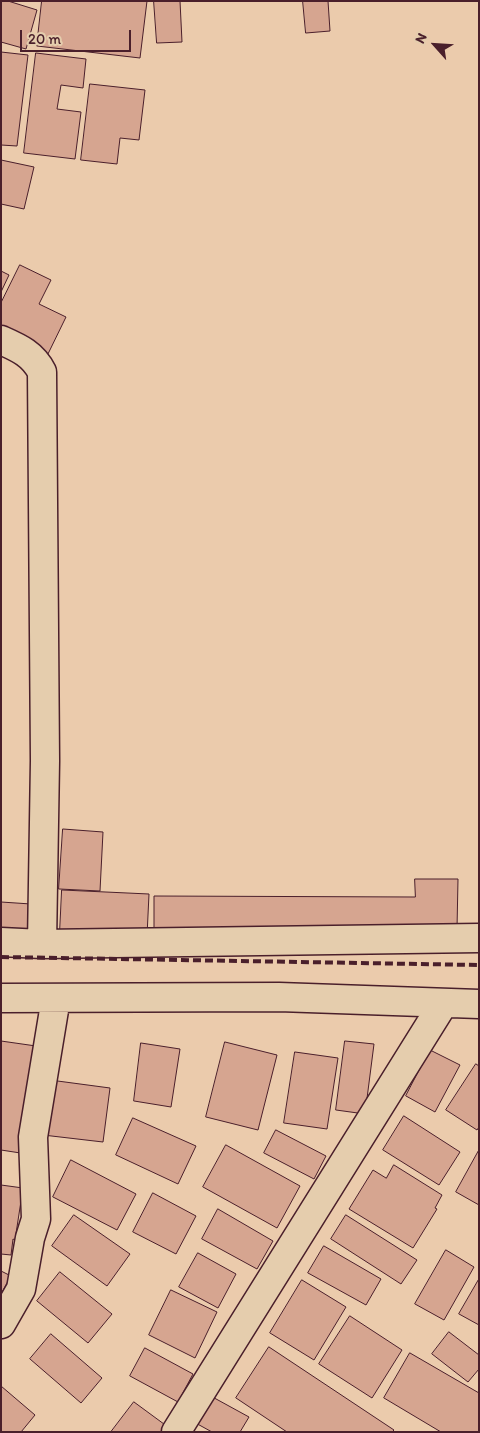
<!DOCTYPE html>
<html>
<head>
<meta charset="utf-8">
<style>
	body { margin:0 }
	#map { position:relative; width:480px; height:1433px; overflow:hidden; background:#ebcbac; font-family:Itim,sans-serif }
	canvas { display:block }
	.frame { position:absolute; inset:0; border:2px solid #4a1f2b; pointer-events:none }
	.north { position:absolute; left:410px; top:20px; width:50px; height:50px; -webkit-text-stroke:4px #e5cdad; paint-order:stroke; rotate:296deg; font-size:14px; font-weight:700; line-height:20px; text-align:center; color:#4a1f2b }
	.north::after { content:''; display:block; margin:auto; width:18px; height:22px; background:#4a1f2b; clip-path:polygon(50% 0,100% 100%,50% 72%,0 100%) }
	.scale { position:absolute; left:20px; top:30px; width:111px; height:22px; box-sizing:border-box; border:2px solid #4a1f2b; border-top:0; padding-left:6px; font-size:15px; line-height:18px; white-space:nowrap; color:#4a1f2b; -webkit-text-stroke:4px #e5cdad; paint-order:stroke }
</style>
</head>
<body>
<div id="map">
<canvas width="480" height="1433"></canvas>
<div class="frame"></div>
<div class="north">N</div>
<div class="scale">20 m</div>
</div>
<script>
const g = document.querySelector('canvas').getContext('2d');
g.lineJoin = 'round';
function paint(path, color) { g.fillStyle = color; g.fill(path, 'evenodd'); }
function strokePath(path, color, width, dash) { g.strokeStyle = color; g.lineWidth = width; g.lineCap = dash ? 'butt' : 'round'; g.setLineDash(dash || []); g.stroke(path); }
const building = new Path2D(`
	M 1,1 L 8,1 L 37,10 L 26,49 L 1,42 Z
	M 42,1 L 147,1 L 140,58 L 37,46 Z
	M 154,1 L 180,1 L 182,42 L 157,43 Z
	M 303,1 L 328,1 L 330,31 L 306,33 Z
	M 1,52 L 28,55 L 17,146 L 1,145 Z
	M 36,53 L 86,59 L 83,88 L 61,85 L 57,109 L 81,112 L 75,159 L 24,153 Z
	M 90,84 L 145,90 L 139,140 L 120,138 L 117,164 L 81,160 Z
	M 1,160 L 34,167 L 24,209 L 1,204 Z
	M 20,265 L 51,280 L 39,304 L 66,317 L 46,358 L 1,336 L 1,303 Z
	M 1,271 L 9,275 L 1,292 Z
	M 63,829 L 103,832 L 100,891 L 59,889 Z
	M 415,879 L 458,879 L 457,929 L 154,929 L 154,896 L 415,897 Z
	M 62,890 L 149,894 L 147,936 L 60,932 Z
	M 1,902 L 31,904 L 28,941 L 1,939 Z
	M 1,1041 L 43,1047 L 27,1154 L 1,1150 Z
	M 345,1041 L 374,1044 L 365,1114 L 336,1110 Z
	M 225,1042 L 277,1055 L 258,1130 L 206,1117 Z
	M 141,1043 L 180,1049 L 171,1107 L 134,1101 Z
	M 430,1050 L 460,1065 L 435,1112 L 406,1096 Z
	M 295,1052 L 338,1058 L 327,1129 L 284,1123 Z
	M 476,1064 L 479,1066 L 479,1127 L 477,1130 L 446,1110 Z
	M 50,1080 L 110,1088 L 103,1142 L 43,1135 Z
	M 404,1116 L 460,1152 L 439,1185 L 383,1150 Z
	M 133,1118 L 196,1146 L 178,1184 L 116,1155 Z
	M 276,1130 L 326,1156 L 314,1179 L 264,1153 Z
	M 226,1145 L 300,1186 L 277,1228 L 203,1187 Z
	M 479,1150 L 479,1205 L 456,1192 Z
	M 71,1160 L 136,1194 L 117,1230 L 53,1197 Z
	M 394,1165 L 442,1195 L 435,1208 L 437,1209 L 413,1248 L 349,1209 L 373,1170 L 386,1178 Z
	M 1,1185 L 23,1188 L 15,1240 L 13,1239 L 11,1255 L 1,1254 Z
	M 153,1193 L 196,1216 L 176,1254 L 133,1232 Z
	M 218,1209 L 273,1241 L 257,1269 L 202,1239 Z
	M 74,1215 L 130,1254 L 107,1286 L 52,1246 Z
	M 346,1215 L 417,1260 L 401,1284 L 331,1239 Z
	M 324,1246 L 381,1279 L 366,1305 L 308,1273 Z
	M 446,1250 L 474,1267 L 444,1320 L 415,1304 Z
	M 198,1253 L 236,1274 L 218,1308 L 179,1287 Z
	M 1,1271 L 11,1276 L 1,1294 Z
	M 60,1272 L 112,1314 L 88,1343 L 37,1301 Z
	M 479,1279 L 479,1325 L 459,1314 Z
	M 302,1280 L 346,1307 L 314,1360 L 270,1333 Z
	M 171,1290 L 217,1312 L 195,1358 L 149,1335 Z
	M 350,1316 L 402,1350 L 372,1398 L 319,1364 Z
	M 449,1332 L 479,1355 L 479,1369 L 468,1382 L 432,1354 Z
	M 51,1334 L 102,1378 L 81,1403 L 30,1359 Z
	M 269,1347 L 394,1430 L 392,1432 L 287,1432 L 236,1398 Z
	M 145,1348 L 193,1374 L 178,1402 L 130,1376 Z
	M 410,1353 L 479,1393 L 479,1432 L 441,1432 L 384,1398 Z
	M 1,1386 L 35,1415 L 21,1432 L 1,1432 Z
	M 207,1394 L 249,1417 L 240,1432 L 212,1432 L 192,1421 Z
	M 134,1402 L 168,1427 L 164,1432 L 111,1432 Z`);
paint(building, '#d6a590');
strokePath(building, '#4a1f2b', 1);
const street = new Path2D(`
	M 1,340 C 19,348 33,354 42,372 L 45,761 L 42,944
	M 1,942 L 42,944 L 479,938
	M 1,998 L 279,997 L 479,1004
	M 1,1324 L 21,1289 L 30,1238 L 36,1219 L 33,1137 L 56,998
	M 176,1432 L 443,1004`);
strokePath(street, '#4a1f2b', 31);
strokePath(street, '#e5cdad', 28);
strokePath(new Path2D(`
	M 1,957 L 479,965`), '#4a1f2b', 4, [8, 4]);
</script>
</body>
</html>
